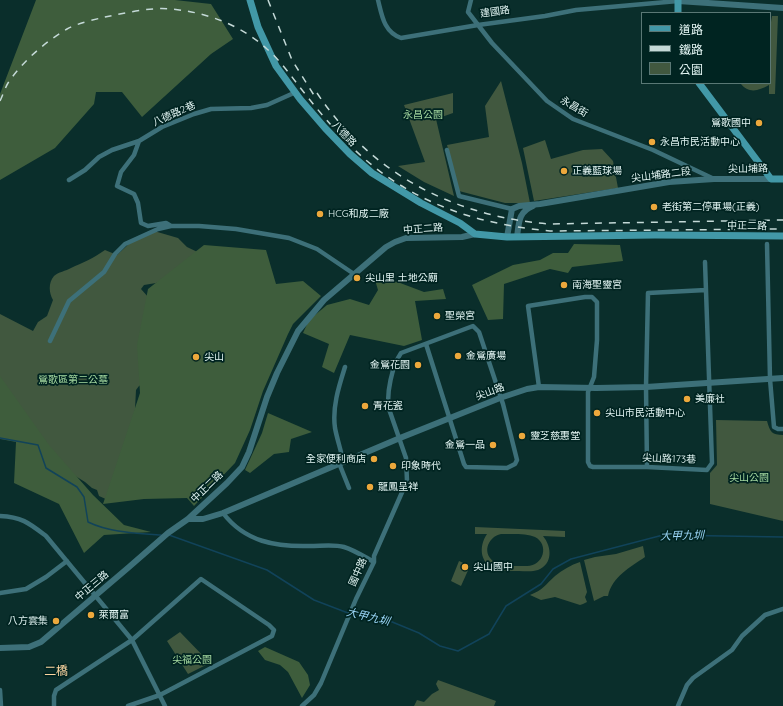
<!DOCTYPE html>
<html>
<head>
<meta charset="utf-8">
<style>
	body { margin:0 }
	#map { position:relative; width:783px; height:706px; overflow:hidden; background:#0a2e2b; font-family:Quicksand,"Noto Sans TC",sans-serif }
	canvas { display:block }
	.legend { position:absolute; left:641px; top:12px; width:130px; height:72px; box-sizing:border-box; background:#002421; border:1px solid #5a7875; margin:0; padding:5px 7px; list-style:none; font-size:12px; color:#e2f5f3 }
	.legend li { display:flex; align-items:center; gap:8px; height:20px }
	.legend b { width:20px; border:1px solid #5a7875 }
</style>
</head>
<body>
<div id="map">
<canvas width="783" height="706"></canvas>
<ul class="legend">
<li><b style="height:5px;background:#4298a7"></b>道路</li>
<li><b style="height:5px;background:#c4d9d7"></b>鐵路</li>
<li><b style="height:11px;background:#41583f"></b>公園</li>
</ul>
</div>
<script>
const g = document.querySelector('canvas').getContext('2d');
g.lineJoin = 'round';
function paint(path, color) { g.fillStyle = color; g.fill(path, 'evenodd'); }
function strokePath(path, color, width, dash) { g.strokeStyle = color; g.lineWidth = width; g.lineCap = dash ? 'butt' : 'round'; g.setLineDash(dash || []); g.stroke(path); }
function write(font, color, halo, rows, align = 'center') {
  g.font = font + ' Quicksand,"Noto Sans TC",sans-serif'; g.lineWidth = 3.5; g.setLineDash([]); g.textBaseline = 'middle'; g.strokeStyle = halo; g.fillStyle = color; for (const [text, x, y, turn = 0] of rows) {
    g.save(); g.translate(x, y); g.rotate((+turn || 0) * Math.PI / 180); g.textAlign = isNaN(turn) ? turn : align; if (halo) g.strokeText(text, 0, 0); g.fillText(text, 0, 0); g.restore();
  }
}
paint(new Path2D(`
	M 772,16 L 778,16 L 775,94 L 769,94 L 769,85 C 758,91 749,94 740,83 L 770,83 L 770,21 L 771,22 Z
	M 501,81 L 522,163 L 530,203 L 505,203 L 459,191 L 447,145 L 489,137 L 485,106 Z
	M 453,93 L 453,113 L 436,119 L 454,196 L 424,182 L 398,166 L 425,162 L 404,105 Z
	M 545,140 L 551,159 L 583,150 L 602,149 L 613,161 L 618,188 L 534,201 L 523,148 Z
	M 154,231 L 178,238 L 187,247 L 208,257 L 156,283 L 144,285 L 141,289 L 149,298 L 144,383 L 139,386 L 136,390 L 134,428 L 110,501 L 99,496 L 97,490 L 92,488 L 85,482 L 64,469 L 0,400 L 0,314 L 33,331 L 38,322 L 47,316 L 53,300 C 49,293 48,283 54,276 C 58,272 66,271 71,268 C 82,263 94,258 105,250 L 117,255 L 132,241 Z
	M 716,420 L 767,421 C 770,432 772,435 783,435 L 783,521 L 710,504 L 710,473 L 717,465 Z
	M 475,527 L 565,531 L 565,537 L 543,536 C 552,547 553,564 538,570 C 532,572 525,571 519,571 C 512,571 504,571 497,569 C 480,565 478,547 487,534 L 475,534 ZM 501,534 C 510,534 527,533 535,537 C 550,545 543,567 526,566 C 517,566 504,567 496,563 C 481,555 487,537 501,534 Z
	M 643,546 L 645,557 C 630,567 612,577 608,596 L 604,596 L 594,601 L 584,560 L 595,557 L 616,554 Z
	M 459,561 L 470,566 L 461,586 L 451,581 Z
	M 580,562 L 587,592 L 585,597 L 587,602 L 583,604 L 580,605 L 555,597 L 541,600 L 530,595 C 543,590 545,585 555,576 C 562,570 571,565 580,562 Z
	M 180,632 L 210,663 L 188,674 L 167,641 Z
	M 438,680 L 496,701 L 494,706 L 414,706 L 417,700 L 424,702 L 432,694 L 439,690 L 436,684 Z`), '#41583f');
paint(new Path2D(`
	M 36,0 L 175,0 L 211,4 L 233,39 L 211,54 L 142,117 L 122,92 L 96,92 L 94,104 L 55,148 L 0,180 L 0,94 Z
	M 574,244 L 620,245 L 623,261 L 572,267 L 568,273 L 550,269 L 504,284 L 503,319 L 488,320 L 472,285 L 513,265 L 540,260 L 553,253 L 568,253 Z
	M 204,245 L 266,250 L 276,284 L 303,281 L 321,296 L 293,324 L 288,334 L 263,391 L 250,430 L 235,463 L 194,506 L 187,498 L 144,499 L 103,504 L 140,393 L 137,345 L 148,289 Z
	M 379,275 L 424,292 L 443,289 L 446,299 L 415,301 L 422,340 L 404,346 L 350,335 L 334,373 L 322,367 L 329,344 L 303,333 L 309,320 L 327,305 L 350,299 L 369,305 L 378,290 L 375,280 Z
	M 0,376 L 49,445 L 93,495 L 124,525 L 151,532 L 104,535 L 84,553 L 59,504 L 14,483 L 16,442 L 0,439 Z
	M 268,413 L 312,432 L 291,439 L 289,452 L 274,454 L 250,473 L 245,470 L 262,433 Z
	M 265,647 L 299,662 L 308,675 L 310,685 L 302,698 L 288,672 L 280,665 L 265,660 L 258,651 Z`), '#3e5d3c');
strokePath(new Path2D(`
	M 0,438 L 38,445 L 46,468 L 77,487 L 84,497 L 88,522 C 111,533 137,533 161,535
	M 169,535 L 267,570 L 314,600 L 348,613
	M 352,614 L 385,619 L 419,633 L 440,646 L 458,651 L 489,634 L 506,606 L 541,584 L 553,569 L 571,559 L 663,535 L 783,537`), '#11435a', 1.5);
strokePath(new Path2D(`
	M 378,0 C 382,16 384,32 401,38 L 478,25 L 545,16 L 576,10 L 678,1
	M 471,0 L 468,12 L 492,43 L 547,101 L 573,119 L 653,150 L 712,178
	M 139,141 L 134,155 L 121,172 L 117,186 L 134,194 L 138,203 L 141,223 L 148,226 L 166,223 L 171,226
	M 447,150 L 459,196 L 512,209
	M 69,180 L 85,170 L 99,157 L 112,150 L 139,141 L 162,127 L 194,114 L 211,109 L 251,108 L 267,105 L 296,92
	M 767,244 L 770,379 L 774,427 L 778,429 L 783,429
	M 50,341 L 69,301 L 104,272 L 115,254 L 125,244 L 158,229 L 171,226 L 199,226 L 236,229 L 289,238 L 317,249 L 354,274
	M 539,387 L 528,306 L 585,297 L 592,297 L 597,302 L 597,340 L 594,377 L 588,392 L 588,462 L 590,466 L 593,467 L 647,467 L 707,470 L 712,463 L 705,262
	M 343,461 C 341,450 337,439 335,428 C 332,407 339,386 345,367
	M 339,463 L 349,488
	M 647,467 L 646,387 L 648,293 L 706,290
	M 223,513 C 245,542 276,547 310,546 C 321,546 334,544 344,547 C 354,550 365,557 374,562
	M 0,516 C 22,517 29,523 46,536 L 132,640 L 165,706
	M 0,593 L 26,589 L 46,577 L 67,561
	M 0,690 L 1,706
	M 54,706 L 54,696 L 56,690 L 132,640 L 201,579 L 269,625 L 274,630 L 272,636 L 160,695 L 128,706
	M 302,706 L 314,695 L 321,683 L 356,599 L 374,562 L 374,556 L 407,481 L 406,458 L 389,409 C 386,394 392,366 401,353 L 473,326 L 479,332 L 503,404 L 517,460 L 515,464 L 507,468 L 466,467 L 464,464 L 426,344
	M 678,706 L 687,685 L 693,678 L 732,650 L 742,636 L 765,615 L 783,609`), '#3d7079', 4.5);
strokePath(new Path2D(`
	M 678,1 L 783,8
	M 507,237 L 512,209 L 519,206 L 540,204 L 669,182 L 714,179 L 771,179
	M 517,237 C 519,223 518,212 533,206
	M 188,519 L 203,519 L 223,513 L 400,438 L 500,398 L 527,389 L 539,387 L 596,388 L 646,387 L 783,378
	M 0,648 L 29,647 L 41,642 L 129,567 L 168,533 L 188,519 L 227,483 L 242,467 L 249,452 L 267,397 L 277,373 L 298,331 L 324,300 L 386,247 L 395,242 L 406,238 L 462,237 L 475,234`), '#3d7079', 6);
strokePath(new Path2D(`
	M 250,0 L 258,27 L 276,66 L 300,99 L 325,128 L 350,154 L 372,173 L 421,203 L 460,223 L 475,234 L 507,237 L 655,235 L 783,236
	M 678,13 L 678,0
	M 699,83 L 771,179 L 783,179`), '#4298a7', 7);
strokePath(new Path2D(`
	M 268,0 L 292,60 L 317,100
	M 317,93 C 371,174 455,217 550,224 L 783,220
	M 0,101 C 3,95 5,88 8,83 C 23,61 45,42 67,29 C 78,23 93,20 105,17 C 126,13 149,7 171,9 C 206,12 241,25 267,49 C 282,62 293,79 306,95 C 329,124 354,153 385,175 C 436,211 489,225 550,231 L 783,229`), '#c4d9d7', 1.5, [7, 7]);
for (const [x, y, r, color] of [
	[759,123,4,"#eda83c"],
	[652,142,4,"#eda83c"],
	[564,171,4,"#eda83c"],
	[654,207,4,"#eda83c"],
	[320,214,4,"#eda83c"],
	[357,278,4,"#eda83c"],
	[564,285,4,"#eda83c"],
	[437,316,4,"#eda83c"],
	[458,356,4,"#eda83c"],
	[196,357,4,"#eda83c"],
	[418,365,4,"#eda83c"],
	[687,399,4,"#eda83c"],
	[365,406,4,"#eda83c"],
	[597,413,4,"#eda83c"],
	[522,436,4,"#eda83c"],
	[493,445,4,"#eda83c"],
	[374,459,4,"#eda83c"],
	[393,466,4,"#eda83c"],
	[370,487,4,"#eda83c"],
	[465,567,4,"#eda83c"],
	[91,615,4,"#eda83c"],
	[56,621,4,"#eda83c"]
]) { const dot = new Path2D(); dot.arc(x, y, r, 0, 2 * Math.PI); g.fillStyle = color; g.fill(dot); strokePath(dot, '#002421', 1.5); }
write('10px', '#e2f5f3', '#002421', [
	["建國路",495,12,-8],
	["永昌街",574,107,30],
	["八德路2巷",174,114,-24],
	["八德路",344,134,46],
	["尖山埔路",748,169,-1],
	["尖山埔路二段",661,175,-7],
	["中正二路",747,226,1],
	["中正二路",423,229,-4],
	["尖山路",490,392,-20],
	["尖山路173巷",669,459,2],
	["中正二路",207,487,-44],
	["國中路",358,572,-66],
	["中正三路",92,586,-40]
]);
write('10px', '#a5d9a0', '#002421', [
	["永昌公園",423,115],
	["鶯歌區第二公墓",73,380],
	["尖山公園",749,478],
	["尖福公園",192,660]
]);
write('10px', '#e2f5f3', '#002421', [
	["鶯歌國中",751,123,"right"],
	["永昌市民活動中心",660,142],
	["正義藍球場",572,171],
	["老街第二停車場(正義)",662,207],
	["HCG和成二廠",328,214],
	["尖山里 土地公廟",365,278],
	["南海聖靈宮",572,285],
	["聖榮宮",445,316],
	["金鶯廣場",466,356],
	["尖山",204,357],
	["金鶯花園",410,365,"right"],
	["美廉社",695,399],
	["青花瓷",373,406],
	["尖山市民活動中心",605,413],
	["靈芝慈惠堂",530,436],
	["金鶯一品",485,445,"right"],
	["全家便利商店",366,459,"right"],
	["印象時代",401,466],
	["龍鳳呈祥",378,487],
	["尖山國中",473,567],
	["萊爾富",99,615],
	["八方雲集",48,621,"right"]
], 'left');
write('italic 11px', '#99d4f5', '#002421', [
	["大甲九圳",682,536,-1],
	["大甲九圳",368,617,13]
]);
write('12px', '#fcd5a1', '#002421', [
	["二橋",56,671]
]);
</script>
</body>
</html>
